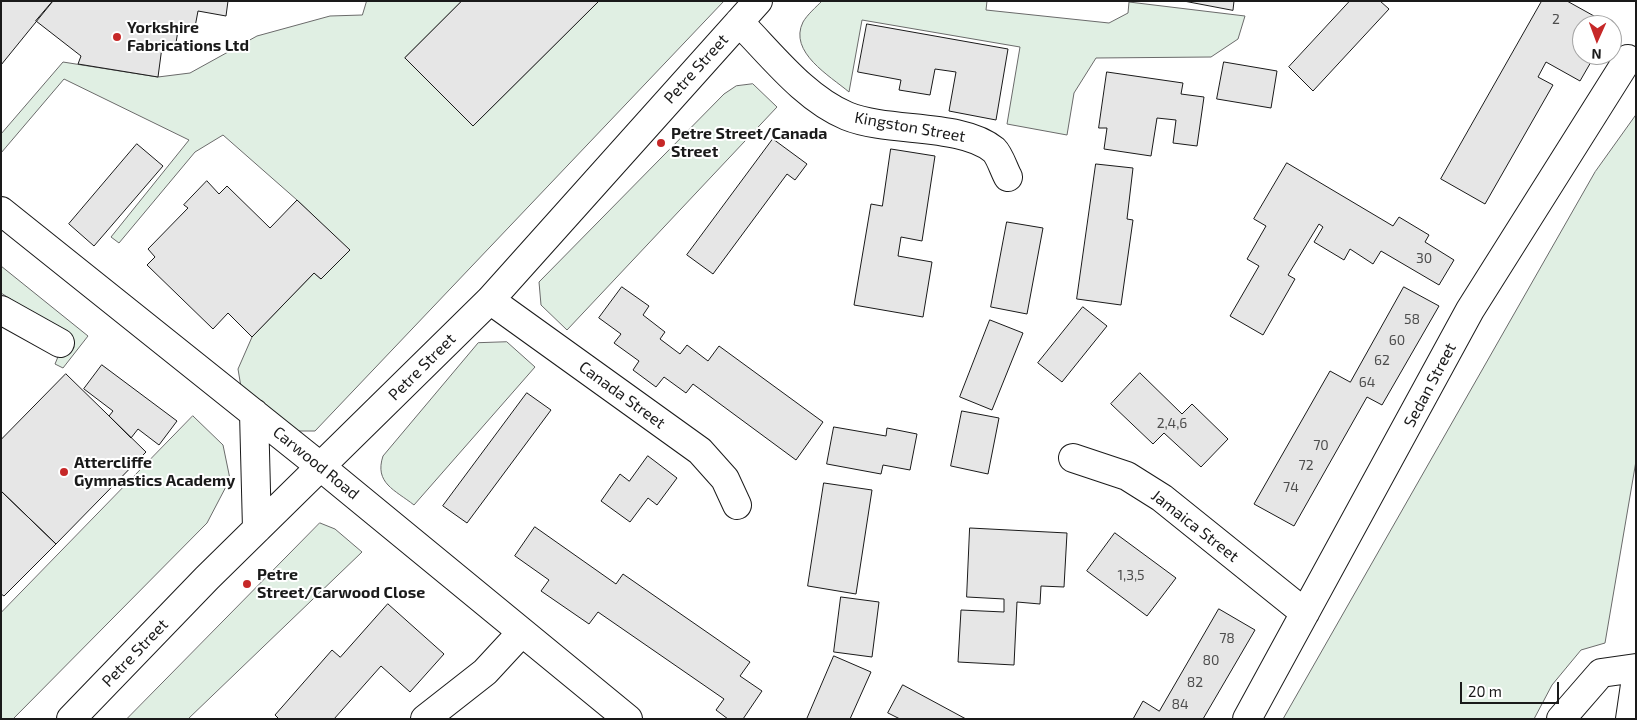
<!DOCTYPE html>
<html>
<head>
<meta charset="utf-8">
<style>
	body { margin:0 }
	#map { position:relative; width:1637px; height:720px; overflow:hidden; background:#fff; font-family:"Exo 2",sans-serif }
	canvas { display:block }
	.frame { position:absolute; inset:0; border:2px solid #1a1a1a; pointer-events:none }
	.north { position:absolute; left:1572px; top:15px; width:50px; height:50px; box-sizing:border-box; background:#fff; border:1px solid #a3a3a3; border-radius:50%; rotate:182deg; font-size:14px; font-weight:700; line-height:20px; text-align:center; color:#1a1a1a }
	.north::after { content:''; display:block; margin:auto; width:18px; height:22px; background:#c62828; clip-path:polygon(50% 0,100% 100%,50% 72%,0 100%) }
	.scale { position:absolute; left:1460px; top:682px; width:99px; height:22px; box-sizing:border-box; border:2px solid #1a1a1a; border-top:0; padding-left:6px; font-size:15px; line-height:18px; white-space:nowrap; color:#1a1a1a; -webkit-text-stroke:4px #fff; paint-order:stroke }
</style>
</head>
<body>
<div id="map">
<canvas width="1637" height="720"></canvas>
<div class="frame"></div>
<div class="north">N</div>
<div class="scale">20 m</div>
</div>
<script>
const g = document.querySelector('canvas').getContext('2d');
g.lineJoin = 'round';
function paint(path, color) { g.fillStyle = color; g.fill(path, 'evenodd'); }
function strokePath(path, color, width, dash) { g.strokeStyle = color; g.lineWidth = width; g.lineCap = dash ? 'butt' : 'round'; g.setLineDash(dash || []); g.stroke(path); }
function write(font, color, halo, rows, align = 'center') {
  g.font = font + ' "Exo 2",sans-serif'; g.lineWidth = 4; g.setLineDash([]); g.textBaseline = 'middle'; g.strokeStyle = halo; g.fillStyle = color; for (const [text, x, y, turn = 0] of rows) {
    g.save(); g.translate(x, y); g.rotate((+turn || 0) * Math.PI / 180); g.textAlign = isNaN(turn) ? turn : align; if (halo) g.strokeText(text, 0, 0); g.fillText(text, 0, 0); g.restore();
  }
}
const green = new Path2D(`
	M 367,1 L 462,1 L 405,58 L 473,126 L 599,1 L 724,1 L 315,431 L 296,431 L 241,387 L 238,369 L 252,337 L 314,273 L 321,279 L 349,250 L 297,200 L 223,135 L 195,152 L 119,243 L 111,237 L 189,140 L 64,79 L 1,153 L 1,134 L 63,62 L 158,77 L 190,73 L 257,36 L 330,16 L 362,15 Z
	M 822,1 L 987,1 L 986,10 L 1109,23 L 1128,13 L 1129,2 L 1245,16 L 1238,39 L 1211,57 L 1096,58 L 1074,93 L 1067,135 L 1007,124 L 1020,47 L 862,20 L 849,92 C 830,76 788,52 803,22 C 807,15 816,7 822,1 Z
	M 753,84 L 777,107 L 567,330 L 541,305 L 539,282 L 724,94 L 736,86 Z
	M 1636,115 L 1636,461 L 1605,643 L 1581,650 L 1552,685 L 1534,719 L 1283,719 L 1595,172 Z
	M 1,266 L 88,336 L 63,368 L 55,364 L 67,335 L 1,293 Z
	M 507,342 L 535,367 L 414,505 C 395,490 374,483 383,456 L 478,343 Z
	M 193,416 L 223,445 L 230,479 L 207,523 L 13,719 L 1,719 L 1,613 Z
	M 320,523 L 335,529 L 362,552 L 188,719 L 127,719 Z`);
paint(green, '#e0efe3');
strokePath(green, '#6a6a6a', 1);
const building = new Path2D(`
	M 1,1 L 53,1 L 1,65 Z
	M 53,1 L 228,1 L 226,16 L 198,11 L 195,27 L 179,24 L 175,49 L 162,47 L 158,77 L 78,64 L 81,56 L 36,21 Z
	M 462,1 L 599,1 L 473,126 L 405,58 Z
	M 1184,1 L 1234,1 L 1233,10 Z
	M 1350,1 L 1380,1 L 1389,9 L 1313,91 L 1289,67 Z
	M 1542,1 L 1567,1 L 1603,21 L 1601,25 L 1582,25 L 1582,55 L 1595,55 L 1580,81 L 1546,62 L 1538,77 L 1553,85 L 1485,204 L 1441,179 Z
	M 867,24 L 1008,49 L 996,120 L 949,111 L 956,72 L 935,69 L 930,95 L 899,90 L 901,80 L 858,72 Z
	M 1224,62 L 1277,71 L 1271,108 L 1217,99 Z
	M 1107,72 L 1183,83 L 1181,94 L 1204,97 L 1197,146 L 1173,143 L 1176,120 L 1157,118 L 1151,156 L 1104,149 L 1107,128 L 1099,128 Z
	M 773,139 L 807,164 L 795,180 L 787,174 L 713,274 L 687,255 Z
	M 137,144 L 163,166 L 94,246 L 69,224 Z
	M 891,149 L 935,156 L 922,241 L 901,237 L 898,256 L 932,262 L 923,317 L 854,305 L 871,204 L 882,206 Z
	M 1287,163 L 1393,226 L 1399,217 L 1429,235 L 1425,242 L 1454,260 L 1439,285 L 1381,251 L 1373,264 L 1350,249 L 1344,260 L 1314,242 L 1323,227 L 1319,224 L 1288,275 L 1295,279 L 1263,335 L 1230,316 L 1259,266 L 1247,259 L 1266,226 L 1254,219 Z
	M 1096,164 L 1133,168 L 1127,219 L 1133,220 L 1121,305 L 1077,299 Z
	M 207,181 L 219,194 L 227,186 L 270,228 L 297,200 L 350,250 L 321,279 L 314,273 L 252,337 L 228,313 L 213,329 L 147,265 L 155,257 L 148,249 L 188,208 L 184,205 Z
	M 1007,222 L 1043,228 L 1027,314 L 991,307 Z
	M 622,287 L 649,306 L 643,315 L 665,332 L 660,339 L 680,354 L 687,345 L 708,361 L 719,346 L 823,422 L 796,460 L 693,384 L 686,393 L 664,377 L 656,387 L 633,370 L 639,361 L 614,343 L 621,334 L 599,318 Z
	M 1404,287 L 1439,306 L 1382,405 L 1367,397 L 1294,526 L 1254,504 L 1330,371 L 1350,382 Z
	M 1083,307 L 1107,326 L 1062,382 L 1038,363 Z
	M 990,320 L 1023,333 L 992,410 L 960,397 Z
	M 102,365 L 177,421 L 159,445 L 138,429 L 131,438 L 109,416 L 113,411 L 84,389 Z
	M 1140,373 L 1182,414 L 1192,404 L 1228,439 L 1201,467 L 1164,433 L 1153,444 L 1111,404 Z
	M 66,374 L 146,452 L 56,544 L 1,491 L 1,440 Z
	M 527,393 L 551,410 L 467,523 L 443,506 Z
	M 962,411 L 999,418 L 988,474 L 951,466 Z
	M 834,427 L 886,436 L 887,428 L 917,434 L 910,470 L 883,465 L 881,474 L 827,464 Z
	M 648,456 L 677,478 L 657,505 L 648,498 L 630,522 L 601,501 L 620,474 L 629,481 Z
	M 824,483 L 872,490 L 856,594 L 808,586 Z
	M 1,491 L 56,544 L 4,596 L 1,594 Z
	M 535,527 L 616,584 L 623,574 L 750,662 L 740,676 L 762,691 L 743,719 L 728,719 L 716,710 L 724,699 L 598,612 L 589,624 L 541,591 L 549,580 L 515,556 Z
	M 970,528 L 1067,533 L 1064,587 L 1041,586 L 1040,604 L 1017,602 L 1014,665 L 958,662 L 961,610 L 1004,612 L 1004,599 L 967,597 Z
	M 1115,533 L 1176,578 L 1147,616 L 1087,571 Z
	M 841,597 L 879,602 L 872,657 L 834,652 Z
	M 388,604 L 444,654 L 410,692 L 381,666 L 334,719 L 279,719 L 275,715 L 332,650 L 340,657 Z
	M 1219,609 L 1255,630 L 1203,719 L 1133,719 L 1143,701 L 1159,711 Z
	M 834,656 L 871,672 L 850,719 L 807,719 Z
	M 903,685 L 966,719 L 900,719 L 888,713 Z`);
paint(building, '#e6e6e6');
strokePath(building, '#1a1a1a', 1);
const minor = new Path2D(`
	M 739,22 C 771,54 804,98 847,116 C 889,133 962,123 994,150 C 1000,156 1004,170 1008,177
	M 1,211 L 321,467 L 628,719
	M 490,300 L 700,451 L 725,479 L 737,505
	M 1,310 L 60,343
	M 254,413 L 257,529
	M 1073,458 L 1127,476 L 1162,498 L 1305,613
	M 71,719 L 207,578 L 490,300 L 758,1
	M 425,719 L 485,672 L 522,632
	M 1247,719 L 1470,310 L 1628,59
	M 1561,719 L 1601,673 L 1636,668
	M 1630,719 L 1636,678`);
strokePath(minor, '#1a1a1a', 30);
strokePath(minor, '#fff', 28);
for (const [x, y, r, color] of [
	[117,37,5,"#c62828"],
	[661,143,5,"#c62828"],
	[64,472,5,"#c62828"],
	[247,584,5,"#c62828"]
]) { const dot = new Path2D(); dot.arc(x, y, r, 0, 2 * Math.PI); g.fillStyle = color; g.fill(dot); strokePath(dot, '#fff', 2); }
write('14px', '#4d4d4d', null, [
	["2",1556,19],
	["30",1424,258],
	["58",1412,319],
	["60",1397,340],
	["62",1382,360],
	["64",1367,382],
	["2,4,6",1172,423],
	["70",1321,445],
	["72",1306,465],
	["74",1291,487],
	["1,3,5",1131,575],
	["78",1227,638],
	["80",1211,660],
	["82",1195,682],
	["84",1180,704]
]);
write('bold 16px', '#1a1a1a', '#fff', [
	["Yorkshire",127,28],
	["Fabrications Ltd",127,46],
	["Petre Street/Canada",671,134],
	["Street",671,152],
	["Attercliffe",74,463],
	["Gymnastics Academy",74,481],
	["Petre",257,575],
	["Street/Carwood Close",257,593]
], 'left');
write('16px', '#1a1a1a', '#fff', [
	["Petre Street",696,69,-48],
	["Kingston Street",910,127,10],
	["Petre Street",422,367,-45],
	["Sedan Street",1430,385,-62],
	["Canada Street",622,395,36],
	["Carwood Road",316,463,39],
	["Jamaica Street",1195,526,38],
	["Petre Street",135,653,-46]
]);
</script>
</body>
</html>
